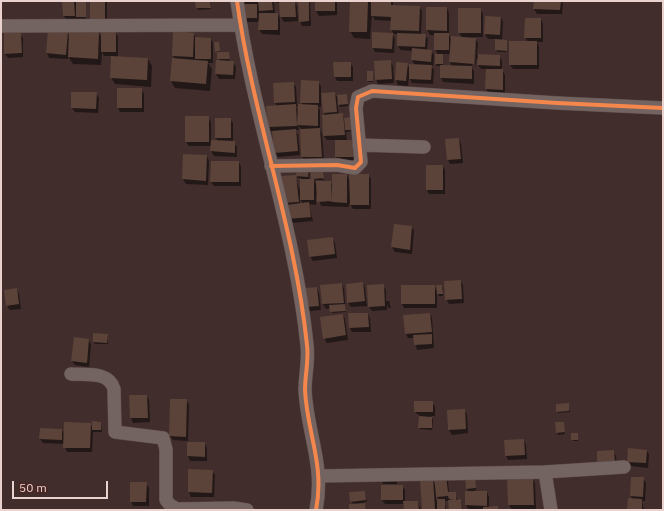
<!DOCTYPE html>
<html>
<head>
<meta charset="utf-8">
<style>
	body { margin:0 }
	#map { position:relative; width:664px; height:511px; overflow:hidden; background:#412d2b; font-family:"IBM Plex Sans",sans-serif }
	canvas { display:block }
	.frame { position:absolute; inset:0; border:2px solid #ead2cf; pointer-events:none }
	.scale { position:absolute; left:12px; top:481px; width:96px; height:18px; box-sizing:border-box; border:2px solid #ead2cf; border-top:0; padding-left:5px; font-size:12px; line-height:14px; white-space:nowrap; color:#ead2cf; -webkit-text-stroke:3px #4a2622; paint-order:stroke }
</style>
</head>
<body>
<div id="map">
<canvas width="664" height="511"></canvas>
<div class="frame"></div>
<div class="scale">50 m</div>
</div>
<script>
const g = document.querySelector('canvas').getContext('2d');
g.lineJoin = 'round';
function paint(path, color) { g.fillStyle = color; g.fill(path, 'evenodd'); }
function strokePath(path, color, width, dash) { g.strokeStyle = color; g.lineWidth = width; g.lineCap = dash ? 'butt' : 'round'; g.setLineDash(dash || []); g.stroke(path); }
paint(new Path2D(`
	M 63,1 L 76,1 L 77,4 L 77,1 L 86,1 L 86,19 L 67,21 L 64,16 Z
	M 91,1 L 107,1 L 107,25 Z
	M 196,1 L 211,1 L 211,9 L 198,10 Z
	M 240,1 L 274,1 L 275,14 L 278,14 L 280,19 L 280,35 L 262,34 L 259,29 L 260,22 L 247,22 Z
	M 276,1 L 294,2 L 297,6 L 298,21 L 284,22 L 281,17 L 280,3 L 277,3 Z
	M 299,1 L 310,1 L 311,26 L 302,26 L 300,21 Z
	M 316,1 L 337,1 L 337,15 L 319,16 L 316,11 Z
	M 351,1 L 393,1 L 393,6 L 419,7 L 422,11 L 421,35 L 425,35 L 428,39 L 427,50 L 431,51 L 434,55 L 433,66 L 431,66 L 434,70 L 433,84 L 412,83 L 409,77 L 408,86 L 398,85 L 396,80 L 397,63 L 407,64 L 410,69 L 415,65 L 412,60 L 413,51 L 401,50 L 398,46 L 398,34 L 394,34 L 391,29 L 392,21 L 375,20 L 372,15 L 370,39 L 354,38 L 350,31 Z
	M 535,1 L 563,1 L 562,14 L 537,14 L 534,9 Z
	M 427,8 L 447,8 L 449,13 L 449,35 L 451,40 L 462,38 L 459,32 L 480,9 L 483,14 L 483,37 L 474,37 L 478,43 L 477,55 L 499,56 L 502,61 L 502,70 L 505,75 L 505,94 L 489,93 L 486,89 L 487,69 L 481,69 L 478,65 L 479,58 L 477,58 L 475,68 L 476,42 L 474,42 L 472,68 L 474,71 L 474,84 L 443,82 L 441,78 L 441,66 L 437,66 L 436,64 L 438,55 L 435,49 L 435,35 L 430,35 L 427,30 ZM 442,54 L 451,54 L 450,62 L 452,66 L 443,66 Z
	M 501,17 L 503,22 L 502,41 L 507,43 L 507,52 L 497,52 L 496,39 L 488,39 L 485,34 Z
	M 541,19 L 543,24 L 543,42 L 537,42 L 539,47 L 539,69 L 513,69 L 510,65 L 510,42 L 528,42 L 525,37 Z
	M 67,32 L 70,37 L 99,33 L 102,39 L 116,33 L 118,37 L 118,57 L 148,59 L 152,66 L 151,87 L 115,84 L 111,77 L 112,56 L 104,56 L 102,52 L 101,65 L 73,64 L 68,56 L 68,59 L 49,58 L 47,53 Z
	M 193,33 L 196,38 L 211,39 L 213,43 L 213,63 L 208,63 L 212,69 L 210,91 L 175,88 L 171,81 L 175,59 L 173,56 Z
	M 20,34 L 23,38 L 23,57 L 8,58 L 5,54 Z
	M 392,34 L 395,39 L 394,53 L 375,52 L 373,48 Z
	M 218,43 L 220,53 L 229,53 L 230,62 L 233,62 L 236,67 L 235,79 L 219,79 L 216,74 L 217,61 L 220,61 L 218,53 L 216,51 Z
	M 390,61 L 393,66 L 394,83 L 378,84 L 376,79 Z
	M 350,63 L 353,67 L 353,81 L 337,81 L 335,77 Z
	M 372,72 L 373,82 L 369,82 L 368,80 Z
	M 318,82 L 321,86 L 321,94 L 334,93 L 336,96 L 346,95 L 347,97 L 348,106 L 340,107 L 337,102 L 339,115 L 342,114 L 352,131 L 346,132 L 347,141 L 360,161 L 339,162 L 336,157 L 336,140 L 327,140 L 324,136 L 323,116 L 325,116 L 322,97 L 321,97 L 321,107 L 318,107 L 320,110 L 320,129 L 322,134 L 324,161 L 305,162 L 302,157 L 301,129 L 298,125 L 299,130 L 295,130 L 298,135 L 300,155 L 278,157 L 275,153 L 273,131 L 270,131 L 268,127 L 277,106 L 275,103 L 293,83 L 296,87 L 297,105 L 303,105 L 301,102 ZM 296,106 L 299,106 L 299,112 Z
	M 141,89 L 144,94 L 144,112 L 120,112 L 118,108 Z
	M 96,93 L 99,98 L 98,113 L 75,112 L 72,108 Z
	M 208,117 L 211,122 L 211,141 L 218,141 L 216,138 L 216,119 L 230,119 L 233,123 L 233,142 L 237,147 L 237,157 L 214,156 L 211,151 L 212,146 L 189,146 L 186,142 Z
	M 459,139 L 461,144 L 463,163 L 450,164 L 448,160 Z
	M 184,155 L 207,156 L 209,161 L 208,185 L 186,184 L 183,179 Z
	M 239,162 L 241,167 L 241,186 L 214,186 L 211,182 Z
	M 443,166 L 445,170 L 445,194 L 429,194 L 427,190 Z
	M 298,168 L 310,171 L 309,180 L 312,180 L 324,170 L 324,177 L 322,174 L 320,175 L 324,181 L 330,182 L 333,187 L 347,175 L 350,182 L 368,175 L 371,179 L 371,209 L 353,209 L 349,203 L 349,207 L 321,206 L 318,195 L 316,195 L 316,205 L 309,204 L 313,221 L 291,223 L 284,203 L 295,176 L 301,194 L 301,178 L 297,178 ZM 314,180 L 323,180 L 323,182 L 317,186 ZM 300,198 L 303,204 L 300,204 Z
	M 412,227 L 414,231 L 412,254 L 395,252 L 392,247 Z
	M 332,238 L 335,243 L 337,258 L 313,261 L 310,256 Z
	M 461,281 L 463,285 L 464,303 L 449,304 L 446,299 Z
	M 363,283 L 365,288 L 367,306 L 351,307 L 348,303 Z
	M 342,284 L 344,289 L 346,312 L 332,313 L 331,308 L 326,309 L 323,304 L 321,286 Z
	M 383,285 L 386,290 L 386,301 L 389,301 L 391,308 L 389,308 L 387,305 L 387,310 L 372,311 L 369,307 Z
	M 434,286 L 438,292 L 442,286 L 443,288 L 443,296 L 439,296 L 437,292 L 437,308 L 404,308 L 402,304 Z
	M 317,288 L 319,293 L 321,310 L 310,311 L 307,306 Z
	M 16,289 L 19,294 L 21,309 L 10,310 L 7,306 Z
	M 368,314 L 370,318 L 371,332 L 352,332 L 350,328 Z
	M 430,314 L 432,318 L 434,348 L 417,350 L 414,338 L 408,338 L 406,334 Z
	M 343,315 L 345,319 L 348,340 L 327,343 L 324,338 Z
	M 107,335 L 108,344 L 95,344 L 94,342 Z
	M 89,340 L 91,345 L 89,367 L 75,365 L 72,361 Z
	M 130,396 L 147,396 L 149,400 L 150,422 L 133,423 L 131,418 Z
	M 186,400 L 189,405 L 188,441 L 173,440 L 170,436 Z
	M 432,402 L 435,407 L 435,416 L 431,416 L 433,420 L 432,430 L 420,429 L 420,416 L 415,412 Z
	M 568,404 L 570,412 L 558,413 L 557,411 Z
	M 464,410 L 467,414 L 468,433 L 452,435 L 449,430 L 448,411 Z
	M 101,423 L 102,432 L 93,432 L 92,452 L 67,452 L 64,444 L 43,443 L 40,439 L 62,430 L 64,434 L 90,424 L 93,429 Z
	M 563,423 L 565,434 L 558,435 L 557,433 Z
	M 577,434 L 578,441 L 573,441 L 572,439 Z
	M 524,440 L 526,445 L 527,459 L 508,460 L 506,456 Z
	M 188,443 L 204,443 L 207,448 L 207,461 L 190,461 L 188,456 Z
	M 613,451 L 616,456 L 617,466 L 601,467 L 598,462 L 598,452 Z
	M 647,451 L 649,455 L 648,468 L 631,466 L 628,462 Z
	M 189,470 L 212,471 L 215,475 L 214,497 L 191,497 L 189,492 Z
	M 446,476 L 448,481 L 449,493 L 455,493 L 457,501 L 461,500 L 463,510 L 450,510 L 449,501 L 445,501 L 446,510 L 424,510 L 432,479 L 436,486 ZM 436,494 L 439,500 L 436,500 Z
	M 382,477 L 397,478 L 397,484 L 383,484 Z
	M 475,478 L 476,490 L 472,492 L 487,492 L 489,497 L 489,507 L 497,507 L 499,510 L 468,509 L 466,505 L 469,492 L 467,489 Z
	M 532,478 L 535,483 L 536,509 L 512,510 L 509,505 L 508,479 Z
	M 643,478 L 646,483 L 645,501 L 642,501 L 644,510 L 628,510 L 633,500 L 631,496 Z
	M 146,483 L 149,488 L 149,506 L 133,506 L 131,501 Z
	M 402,486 L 405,490 L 405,502 L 418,502 L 421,510 L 405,510 L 404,504 L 385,504 L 382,500 Z
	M 365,492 L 367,502 L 364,502 L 367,510 L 350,510 L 353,504 L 351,501 Z`), '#0007');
paint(new Path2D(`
	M 62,1 L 74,1 L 75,16 L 63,16 Z
	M 76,1 L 86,1 L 86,17 L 76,17 Z
	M 90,1 L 105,1 L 105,21 L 90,20 Z
	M 195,1 L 210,1 L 211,8 L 196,8 Z
	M 258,1 L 272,1 L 273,10 L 259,11 Z
	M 295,1 L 296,17 L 280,17 L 279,2 Z
	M 298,1 L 309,1 L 309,21 L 299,22 Z
	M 315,1 L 335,1 L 335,11 L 315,11 Z
	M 350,1 L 368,1 L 367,32 L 349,32 Z
	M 371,1 L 391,1 L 391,5 L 420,6 L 419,31 L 390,30 L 391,17 L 371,16 Z
	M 534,1 L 561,1 L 560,10 L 533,9 Z
	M 243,4 L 257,4 L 257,18 L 243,18 Z
	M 426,7 L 447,7 L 447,31 L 426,30 Z
	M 458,8 L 481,8 L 481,33 L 458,33 Z
	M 259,13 L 278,13 L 278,30 L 258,30 Z
	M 485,16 L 501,17 L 500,35 L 484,34 Z
	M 525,18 L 541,18 L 541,38 L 524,38 Z
	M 48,30 L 68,31 L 66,55 L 46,53 Z
	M 69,31 L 99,32 L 98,59 L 68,57 Z
	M 173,31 L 194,33 L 193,57 L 172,56 Z
	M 101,32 L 116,32 L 116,52 L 101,52 Z
	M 372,32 L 393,33 L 392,49 L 372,48 Z
	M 4,33 L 21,33 L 22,53 L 4,54 Z
	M 397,33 L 426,34 L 425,47 L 397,46 Z
	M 434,33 L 449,33 L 449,50 L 434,50 Z
	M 451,36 L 476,38 L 474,64 L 449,62 Z
	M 195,37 L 211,38 L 211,59 L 195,59 Z
	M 495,39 L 507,40 L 507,51 L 495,50 Z
	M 509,41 L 537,41 L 537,65 L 509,65 Z
	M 214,42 L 219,42 L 220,51 L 215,52 Z
	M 412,48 L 432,50 L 431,62 L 411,60 Z
	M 217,52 L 229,52 L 230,59 L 217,59 Z
	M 435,54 L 443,54 L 443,64 L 435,64 Z
	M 478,54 L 500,55 L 500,66 L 477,65 Z
	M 111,56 L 148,58 L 147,80 L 110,78 Z
	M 172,58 L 208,61 L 206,84 L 170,81 Z
	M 216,60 L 234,61 L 233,75 L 215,74 Z
	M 391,60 L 392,79 L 375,80 L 374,61 Z
	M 333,62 L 351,62 L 351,77 L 334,77 Z
	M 396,62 L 408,63 L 406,81 L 395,80 Z
	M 409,64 L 432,65 L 431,80 L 409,79 Z
	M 440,65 L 472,66 L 472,79 L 440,78 Z
	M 486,69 L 503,69 L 503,90 L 485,89 Z
	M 367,71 L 373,71 L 373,81 L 367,81 Z
	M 301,80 L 319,81 L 319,103 L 300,103 Z
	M 294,82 L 295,102 L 274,103 L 273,83 Z
	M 117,88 L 142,88 L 142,108 L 117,108 Z
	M 71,92 L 97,92 L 96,109 L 71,108 Z
	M 335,92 L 337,112 L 323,113 L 321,93 Z
	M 347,94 L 348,104 L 338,105 L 337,95 Z
	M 296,104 L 297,126 L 267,127 L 266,106 Z
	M 298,104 L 318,105 L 318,126 L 297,125 Z
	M 343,113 L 345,135 L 323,136 L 322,115 Z
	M 185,116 L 209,116 L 209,142 L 185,142 Z
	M 351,117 L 352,130 L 345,130 L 344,118 Z
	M 215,118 L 231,118 L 231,138 L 215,138 Z
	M 320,128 L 322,157 L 301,157 L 300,129 Z
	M 296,129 L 298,151 L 274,153 L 272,131 Z
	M 459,138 L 461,159 L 447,160 L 445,139 Z
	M 211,140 L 235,141 L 235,153 L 210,151 Z
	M 335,140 L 358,140 L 358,157 L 335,157 Z
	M 183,154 L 207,155 L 206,181 L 182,179 Z
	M 211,161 L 239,161 L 239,182 L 210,182 Z
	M 426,165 L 443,165 L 443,190 L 426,190 Z
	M 297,167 L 309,168 L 308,177 L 296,176 Z
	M 310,167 L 323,167 L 324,178 L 314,179 L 314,200 L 300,200 L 300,179 L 311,179 Z
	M 332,174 L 347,174 L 347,203 L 332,202 Z
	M 349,174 L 369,174 L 369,205 L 350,205 Z
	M 296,175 L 299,202 L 283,203 L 280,176 Z
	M 316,181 L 331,181 L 332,201 L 317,202 Z
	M 309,202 L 311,217 L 288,219 L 286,205 Z
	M 394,224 L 412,226 L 410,250 L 391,247 Z
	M 333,237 L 335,254 L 309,257 L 307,240 Z
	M 461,280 L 462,299 L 445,300 L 444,281 Z
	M 363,282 L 365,301 L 347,303 L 346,284 Z
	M 342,283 L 344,303 L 322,304 L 320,285 Z
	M 384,284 L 385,306 L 368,307 L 367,285 Z
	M 401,285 L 435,285 L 435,304 L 401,304 Z
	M 436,285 L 442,285 L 443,294 L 437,294 Z
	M 317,287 L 319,306 L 306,307 L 305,288 Z
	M 17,288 L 19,304 L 6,306 L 4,290 Z
	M 345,304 L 346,311 L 330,312 L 329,305 Z
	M 348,313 L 368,313 L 369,327 L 349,328 Z
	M 430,313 L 432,332 L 405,334 L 403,315 Z
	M 343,314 L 346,335 L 323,339 L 320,317 Z
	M 93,333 L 108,334 L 107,343 L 93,342 Z
	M 432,334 L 432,344 L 414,345 L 413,335 Z
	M 74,337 L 89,339 L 87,363 L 71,361 Z
	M 129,395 L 147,395 L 148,418 L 130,418 Z
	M 170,399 L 187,399 L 186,437 L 169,436 Z
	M 414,401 L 433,401 L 433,412 L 414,412 Z
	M 569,403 L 569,411 L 556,412 L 556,404 Z
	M 465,409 L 466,429 L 448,430 L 447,410 Z
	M 419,416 L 432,417 L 432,428 L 418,428 Z
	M 92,421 L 101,422 L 101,430 L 92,430 Z
	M 64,422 L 91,423 L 90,448 L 63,448 Z
	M 555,422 L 564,422 L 565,432 L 556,433 Z
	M 40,428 L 62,429 L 62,440 L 39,439 Z
	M 571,433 L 578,433 L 578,440 L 571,440 Z
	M 524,439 L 525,455 L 505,456 L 504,440 Z
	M 187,442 L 205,442 L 205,457 L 187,456 Z
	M 628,448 L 647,450 L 646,463 L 627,462 Z
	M 614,450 L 615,462 L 597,462 L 597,451 Z
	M 188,469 L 213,470 L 212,493 L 188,492 Z
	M 446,475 L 448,492 L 456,492 L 456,500 L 461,499 L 462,510 L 449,510 L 448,500 L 453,500 L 449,499 L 448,496 L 436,497 L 434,476 Z
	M 465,475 L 475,475 L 476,488 L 466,489 Z
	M 533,477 L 534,505 L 508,505 L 507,478 Z
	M 631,477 L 644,477 L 643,497 L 630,496 Z
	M 433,478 L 435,509 L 422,510 L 420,479 Z
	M 130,482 L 147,482 L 146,502 L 130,502 Z
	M 381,485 L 403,485 L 403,500 L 381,500 Z
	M 365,491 L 366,500 L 350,502 L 349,492 Z
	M 465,491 L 487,491 L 487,506 L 465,505 Z
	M 628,498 L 642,499 L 642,510 L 627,510 Z
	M 437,499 L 445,499 L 445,510 L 437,510 Z
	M 403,501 L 418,501 L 419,510 L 404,510 Z
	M 365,503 L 366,510 L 349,510 L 349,504 Z
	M 498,506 L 498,510 L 483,510 L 483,507 Z`), '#5b4339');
const minor = new Path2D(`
	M 237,1 C 253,117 295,228 307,345 C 309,360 305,375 305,390 C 307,433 325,465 316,510
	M 1,26 L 240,25
	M 359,145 L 424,147
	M 271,166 L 337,165 L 355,168 L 361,162 L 356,108 L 358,97 L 372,91 L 557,103 L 663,108
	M 71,374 C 86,375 109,371 114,389 L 115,432 L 163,438 L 166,449 L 166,500 L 170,505 L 177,509 L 233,508 L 247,510
	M 545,472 L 551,510
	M 319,476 L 545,472 L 624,467`);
strokePath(minor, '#5d4b49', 14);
strokePath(minor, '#736361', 13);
strokePath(new Path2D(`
	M 237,1 C 253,117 295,228 307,345 C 309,360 305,375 305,390 C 307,433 325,465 316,510
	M 271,166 L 337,165 L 355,168 L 361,162 L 356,108 L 358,97 L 372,91 L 557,103 L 663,108`), '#f5874c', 4);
</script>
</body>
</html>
